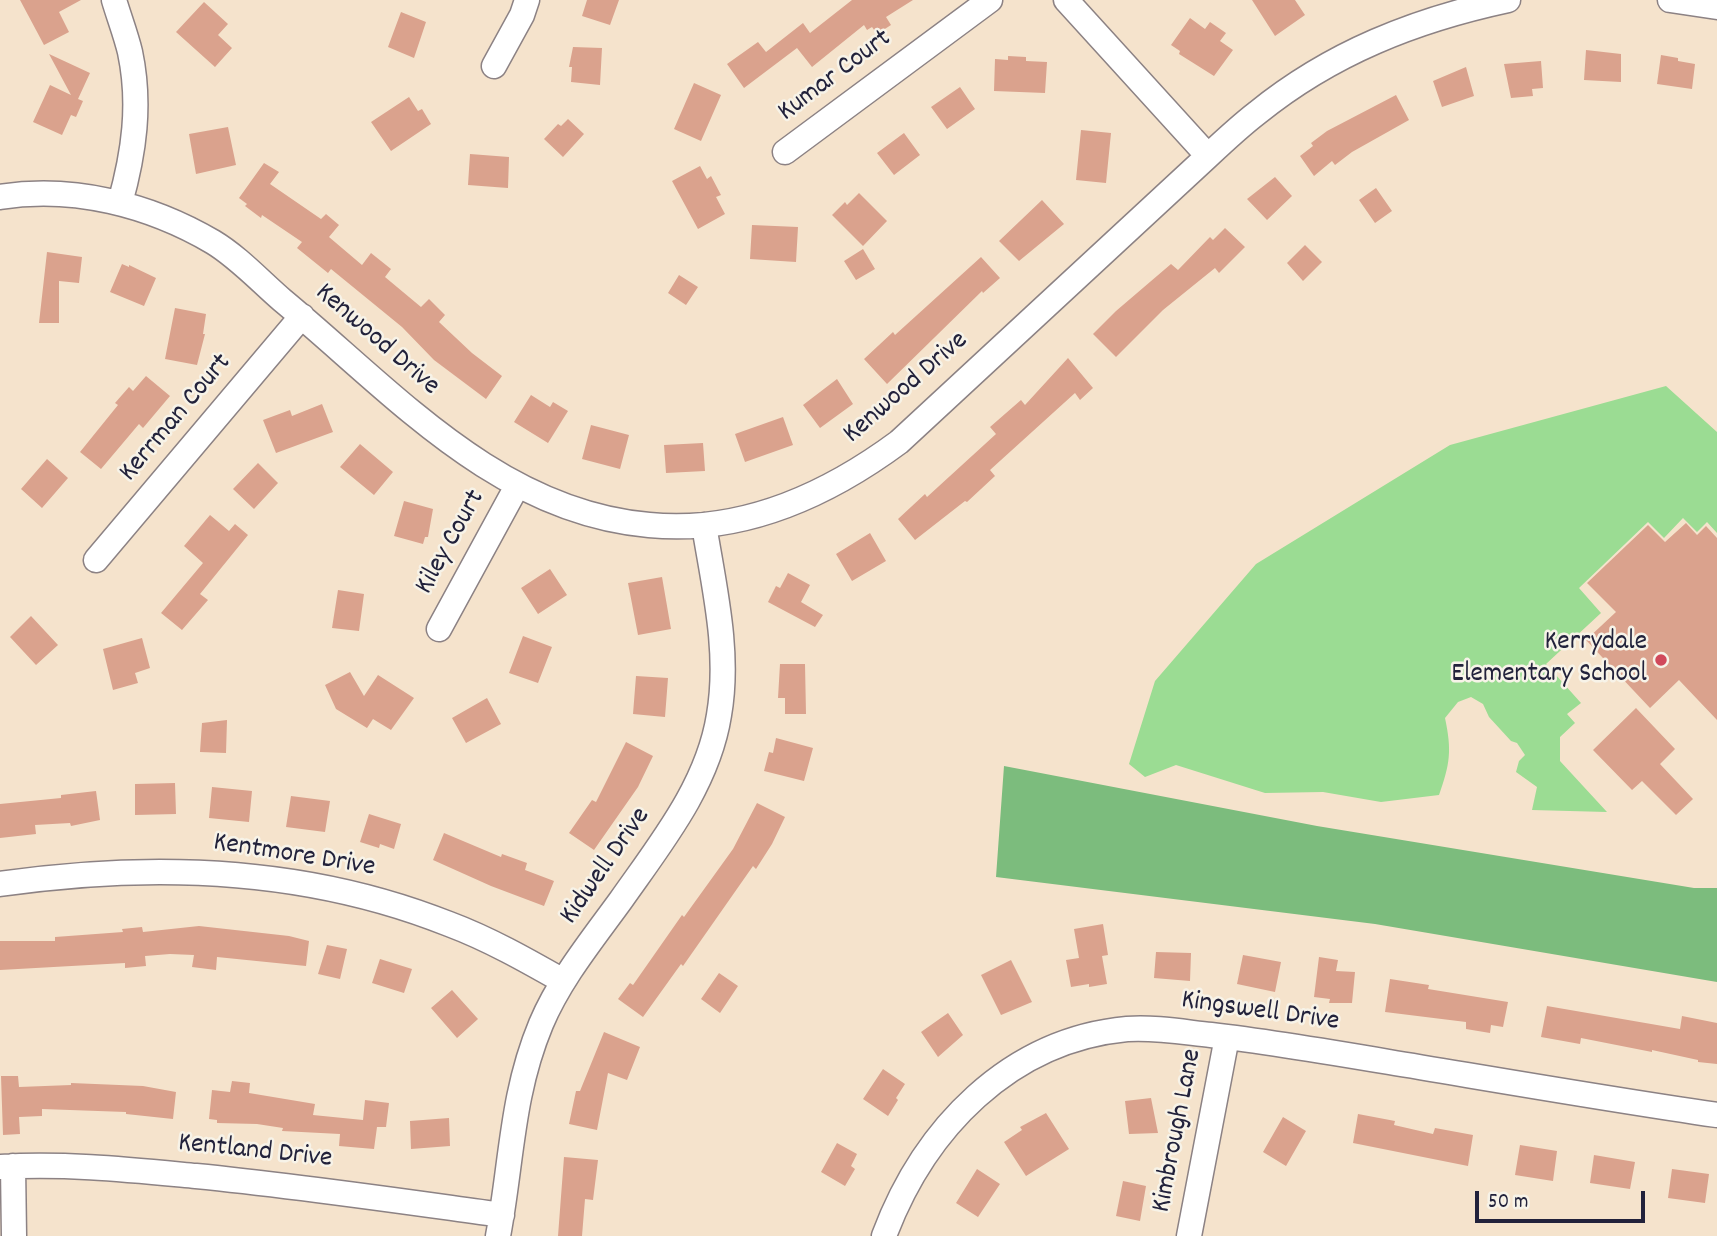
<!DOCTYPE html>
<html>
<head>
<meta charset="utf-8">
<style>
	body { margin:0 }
	#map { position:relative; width:1717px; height:1236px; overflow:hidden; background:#f5e3cc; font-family:Dekko,sans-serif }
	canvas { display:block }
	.scale { position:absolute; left:1475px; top:1191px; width:170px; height:32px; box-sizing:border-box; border:4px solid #22223b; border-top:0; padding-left:9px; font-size:21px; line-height:24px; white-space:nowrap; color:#22223b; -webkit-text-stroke:5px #f7f3e8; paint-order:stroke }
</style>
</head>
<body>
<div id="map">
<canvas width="1717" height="1236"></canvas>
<div class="scale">50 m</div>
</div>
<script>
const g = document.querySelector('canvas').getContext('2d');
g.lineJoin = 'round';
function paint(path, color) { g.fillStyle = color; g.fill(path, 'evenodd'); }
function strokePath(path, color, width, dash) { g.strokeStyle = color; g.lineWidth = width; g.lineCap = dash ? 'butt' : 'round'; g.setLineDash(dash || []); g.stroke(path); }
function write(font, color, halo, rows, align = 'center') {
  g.font = font + ' Dekko,sans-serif'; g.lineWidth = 5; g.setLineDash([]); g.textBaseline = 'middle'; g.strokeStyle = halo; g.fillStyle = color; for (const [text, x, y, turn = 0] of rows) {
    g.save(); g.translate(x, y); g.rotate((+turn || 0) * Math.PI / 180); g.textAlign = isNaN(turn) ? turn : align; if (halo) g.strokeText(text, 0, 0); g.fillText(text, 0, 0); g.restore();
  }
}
paint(new Path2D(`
	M 1666,386 L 1717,432 L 1717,533 L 1707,522 L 1697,532 L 1683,518 L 1664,538 L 1648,522 L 1579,588 L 1601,613 L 1546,664 L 1581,703 L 1567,714 L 1575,723 L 1560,737 L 1560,761 L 1607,812 L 1532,810 L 1537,787 L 1516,772 L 1519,761 L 1525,755 L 1517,743 L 1511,741 L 1489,717 L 1483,704 L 1471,697 L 1458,702 L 1445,718 C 1452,751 1450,764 1439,795 L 1381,802 L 1323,792 L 1265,793 L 1176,765 L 1145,777 L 1129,764 L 1155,681 L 1256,564 L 1450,445 Z`), '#9bdc93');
paint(new Path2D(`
	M 1004,766 L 1317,826 L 1694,888 L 1717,888 L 1717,982 L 1375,924 L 996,877 Z`), '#7cbc7d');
paint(new Path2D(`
	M 20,0 L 81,0 L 59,12 L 69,32 L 44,45 Z
	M 587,0 L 619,0 L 610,25 L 582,16 Z
	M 852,0 L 913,0 L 886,17 L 891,25 L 877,34 L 872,27 L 867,30 L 864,25 L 812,67 L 797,48 L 744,88 L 727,64 L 758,42 L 766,52 L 803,23 L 810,33 Z
	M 1252,0 L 1295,0 L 1305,15 L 1275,36 Z
	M 204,2 L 228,24 L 218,35 L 232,48 L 215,67 L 176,32 Z
	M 401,12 L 426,22 L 414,58 L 388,47 Z
	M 1190,18 L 1205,29 L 1210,22 L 1226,33 L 1220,41 L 1233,50 L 1214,76 L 1179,54 L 1180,51 L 1171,45 Z
	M 573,47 L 602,48 L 600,85 L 571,82 L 572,67 L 569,67 Z
	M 1586,50 L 1621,54 L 1621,82 L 1584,80 Z
	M 49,54 L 90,73 L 78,99 L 83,101 L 76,117 L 71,115 L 62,135 L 33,122 L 50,85 L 71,95 Z
	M 1661,55 L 1678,58 L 1678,61 L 1695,64 L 1692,89 L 1657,84 Z
	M 1008,56 L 1026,57 L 1026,61 L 1047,62 L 1045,93 L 994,91 L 995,59 L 1008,60 Z
	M 1541,61 L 1543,88 L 1532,89 L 1533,96 L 1511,98 L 1504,64 Z
	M 1466,67 L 1474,96 L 1442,107 L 1433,81 Z
	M 694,83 L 721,95 L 701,141 L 674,129 Z
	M 960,87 L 975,109 L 947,129 L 931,107 Z
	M 1396,95 L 1409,120 L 1352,152 L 1335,165 L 1332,161 L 1314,176 L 1300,156 L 1313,146 L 1311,143 L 1327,131 Z
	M 409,97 L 418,111 L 422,109 L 431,124 L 391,151 L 371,122 Z
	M 568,119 L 584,134 L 563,157 L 544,139 L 558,124 L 561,126 Z
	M 228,127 L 236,165 L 196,174 L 189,134 Z
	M 1081,130 L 1111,133 L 1106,183 L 1076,180 Z
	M 904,133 L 920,155 L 894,175 L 877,153 Z
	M 470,154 L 509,157 L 508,188 L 468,185 Z
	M 264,163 L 279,172 L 270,184 L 321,219 L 326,214 L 339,225 L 329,237 L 362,265 L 371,253 L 391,269 L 385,277 L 421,307 L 429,299 L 445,315 L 439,322 L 472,353 L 502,376 L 486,399 L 434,360 L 402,327 L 331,269 L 328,273 L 297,248 L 302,242 L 262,215 L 261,218 L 245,206 L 247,204 L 239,198 Z
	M 700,166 L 707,179 L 711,176 L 721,195 L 716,197 L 725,214 L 698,229 L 672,181 Z
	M 1275,177 L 1292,196 L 1267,220 L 1247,199 Z
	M 1376,188 L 1392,211 L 1375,223 L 1359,200 Z
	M 859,193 L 887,221 L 863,246 L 832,215 L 845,202 L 847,205 Z
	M 1042,200 L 1064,224 L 1019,261 L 999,241 Z
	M 752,225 L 798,227 L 796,262 L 750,259 Z
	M 1225,228 L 1245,247 L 1219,273 L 1215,268 L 1163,310 L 1116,357 L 1093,334 L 1116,311 L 1171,264 L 1178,270 L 1210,237 L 1213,240 Z
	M 1305,245 L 1322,262 L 1303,281 L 1287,263 Z
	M 863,249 L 875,269 L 856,280 L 844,261 Z
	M 47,252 L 82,257 L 79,283 L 59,281 L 59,323 L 39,323 Z
	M 981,257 L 1000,278 L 983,293 L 982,291 L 887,384 L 864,359 L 893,332 L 895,335 Z
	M 122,264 L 129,267 L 129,265 L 156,278 L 144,306 L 110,292 Z
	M 679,275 L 698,287 L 686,305 L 668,293 Z
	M 175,308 L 206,314 L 203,334 L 205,334 L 197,365 L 165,359 Z
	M 1068,358 L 1093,388 L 1080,400 L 1075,393 L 990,470 L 995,476 L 967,502 L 965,501 L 915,540 L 898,519 L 925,494 L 927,497 L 996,434 L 990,427 L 1021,400 L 1025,405 Z
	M 146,376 L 170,396 L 143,428 L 139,424 L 101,469 L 80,452 L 118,405 L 115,403 L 129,387 L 133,391 Z
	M 837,379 L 853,404 L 820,428 L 803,405 Z
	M 531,395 L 550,407 L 553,402 L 568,411 L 548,443 L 514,422 Z
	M 322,404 L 333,432 L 276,453 L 263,420 L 290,410 L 292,416 Z
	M 783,417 L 793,445 L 745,462 L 735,434 Z
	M 591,425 L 629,435 L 620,469 L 582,459 Z
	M 703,443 L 705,471 L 666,473 L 664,445 Z
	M 360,444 L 393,472 L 374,495 L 340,467 Z
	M 47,459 L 68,478 L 42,508 L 21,489 Z
	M 258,463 L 278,483 L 254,509 L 233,489 Z
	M 404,501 L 433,509 L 428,537 L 425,537 L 423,544 L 394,536 Z
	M 210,515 L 229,531 L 235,524 L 248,535 L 200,594 L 208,600 L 182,630 L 161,613 L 203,563 L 184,546 Z
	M 1686,523 L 1697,535 L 1706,526 L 1717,538 L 1717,720 L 1679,680 L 1650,708 L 1586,640 L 1616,612 L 1587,583 L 1648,525 L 1665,542 Z
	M 870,533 L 886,561 L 852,581 L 836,554 Z
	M 550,569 L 567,595 L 538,614 L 521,588 Z
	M 788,573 L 810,585 L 801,602 L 823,615 L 815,627 L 768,602 L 776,586 L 780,588 Z
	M 662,577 L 671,629 L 638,635 L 628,583 Z
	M 338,590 L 364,594 L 359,631 L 332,628 Z
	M 31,616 L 58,645 L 36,665 L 10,637 Z
	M 523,636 L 552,647 L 538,683 L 509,673 Z
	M 142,638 L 150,668 L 135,673 L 138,683 L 113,690 L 103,649 Z
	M 780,664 L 805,664 L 806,714 L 785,714 L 785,698 L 778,698 Z
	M 350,672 L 364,696 L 378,675 L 414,698 L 391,730 L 373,719 L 367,728 L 336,709 L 325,685 Z
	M 636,676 L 668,678 L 665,717 L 633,714 Z
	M 487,698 L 501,724 L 466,743 L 452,718 Z
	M 1636,708 L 1675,749 L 1660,764 L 1693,799 L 1676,815 L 1642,781 L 1632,790 L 1593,750 Z
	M 227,720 L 226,753 L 200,752 L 202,723 Z
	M 776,738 L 813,748 L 804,781 L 764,771 L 769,752 L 773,753 Z
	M 626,742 L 653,756 L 638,787 L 594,850 L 569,833 L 592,800 L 596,802 Z
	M 175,783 L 176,814 L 135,815 L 135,784 Z
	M 212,787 L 252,791 L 249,822 L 209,818 Z
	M 96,791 L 100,820 L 71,826 L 70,823 L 35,825 L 36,834 L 0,838 L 0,804 L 61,798 L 61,795 Z
	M 291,796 L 330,801 L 325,832 L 286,827 Z
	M 757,803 L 785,817 L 772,844 L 756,869 L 753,866 L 683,966 L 681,964 L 643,1017 L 618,999 L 630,983 L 633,985 L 682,915 L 684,917 L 733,849 Z
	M 369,814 L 401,824 L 394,849 L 380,844 L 379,848 L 360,842 Z
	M 444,833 L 501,857 L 502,854 L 527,863 L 525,870 L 554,881 L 544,906 L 491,886 L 433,860 Z
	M 1103,924 L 1108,955 L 1102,956 L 1107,984 L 1089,987 L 1089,984 L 1071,987 L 1066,960 L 1079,958 L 1074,929 Z
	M 199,926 L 289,936 L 309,941 L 306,966 L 217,957 L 216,970 L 192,967 L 194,955 L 170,954 L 145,956 L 146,966 L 125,968 L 125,963 L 0,970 L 0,941 L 55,941 L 55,937 L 123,932 L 122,929 L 142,927 L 143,932 Z
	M 327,945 L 347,949 L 340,979 L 318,974 Z
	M 1156,952 L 1191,953 L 1190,981 L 1154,978 Z
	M 1243,955 L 1281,962 L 1275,992 L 1237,984 Z
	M 1319,957 L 1338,960 L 1336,971 L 1355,972 L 1352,1003 L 1329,1003 L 1330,999 L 1314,997 Z
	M 380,959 L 412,969 L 404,993 L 372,983 Z
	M 1011,960 L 1032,1002 L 1001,1015 L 981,975 Z
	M 719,973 L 738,986 L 720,1013 L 701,999 Z
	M 1390,979 L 1429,985 L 1428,989 L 1508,1002 L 1503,1027 L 1491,1025 L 1490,1033 L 1466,1029 L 1466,1022 L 1385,1012 Z
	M 452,990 L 478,1019 L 457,1038 L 431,1008 Z
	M 1547,1006 L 1680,1029 L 1682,1016 L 1717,1023 L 1717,1064 L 1698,1062 L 1698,1060 L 1652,1050 L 1652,1052 L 1581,1038 L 1580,1044 L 1541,1037 Z
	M 948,1013 L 963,1035 L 938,1057 L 921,1032 Z
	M 604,1032 L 640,1047 L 627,1080 L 608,1073 L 597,1130 L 569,1124 L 576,1091 L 580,1091 Z
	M 883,1069 L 905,1084 L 896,1098 L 898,1100 L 888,1116 L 863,1099 Z
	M 1,1076 L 18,1076 L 19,1087 L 71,1085 L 71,1083 L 143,1086 L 176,1092 L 173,1119 L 126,1114 L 126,1112 L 42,1109 L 42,1116 L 19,1117 L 20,1134 L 3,1135 Z
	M 232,1081 L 250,1083 L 249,1093 L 315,1104 L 313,1115 L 363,1120 L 365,1100 L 389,1103 L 386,1127 L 377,1127 L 374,1149 L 339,1146 L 340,1134 L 282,1131 L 283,1128 L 257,1124 L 217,1123 L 217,1120 L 209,1119 L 212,1090 L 230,1092 Z
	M 1151,1098 L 1158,1133 L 1129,1134 L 1125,1101 Z
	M 1046,1113 L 1069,1149 L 1026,1176 L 1004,1142 L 1022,1130 L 1020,1127 Z
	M 1358,1114 L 1395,1121 L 1394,1125 L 1433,1134 L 1435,1128 L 1473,1135 L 1468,1166 L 1353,1143 Z
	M 1283,1117 L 1306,1131 L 1286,1166 L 1263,1152 Z
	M 449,1118 L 450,1146 L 411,1149 L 410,1121 Z
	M 837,1143 L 857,1154 L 851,1166 L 855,1169 L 845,1186 L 821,1172 Z
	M 1520,1145 L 1557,1151 L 1553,1181 L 1515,1175 Z
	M 1594,1155 L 1635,1162 L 1630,1189 L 1590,1183 Z
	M 564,1157 L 598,1160 L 593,1200 L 585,1199 L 582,1236 L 558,1236 Z
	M 977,1169 L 1000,1184 L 978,1217 L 956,1203 Z
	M 1672,1169 L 1709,1174 L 1705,1203 L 1668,1198 Z
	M 1123,1181 L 1146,1186 L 1140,1221 L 1116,1216 Z`), '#daa28d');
const street = new Path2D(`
	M 114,0 C 119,17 126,35 130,52 C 141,104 134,153 120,203
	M 1066,0 L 1208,156
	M 1670,0 L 1717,7
	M 494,66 L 522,15 L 527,0
	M 785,152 L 990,0
	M 0,197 C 73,185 150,205 213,242 C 238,257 260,281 282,300 C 392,391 497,512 649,525 C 740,534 826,496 899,442 L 1208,156 C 1224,141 1240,126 1257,113 C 1331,53 1415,20 1508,0
	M 96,560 L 302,316
	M 439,629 L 517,486
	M 0,884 C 151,862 306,867 449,924 C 489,939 526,960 563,981
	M 13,1166 L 14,1236
	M 0,1167 C 65,1163 131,1170 196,1176 C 298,1186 400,1201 502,1215
	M 498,1236 C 512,1162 511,1096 541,1024 C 560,979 592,940 621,900 C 661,843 708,785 719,715 C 730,652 714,587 704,525
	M 884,1236 C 924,1129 1009,1040 1127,1029 C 1155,1027 1183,1032 1211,1035 C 1271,1042 1330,1052 1389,1062 C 1498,1080 1607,1099 1717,1115
	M 1189,1236 L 1227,1037`);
strokePath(street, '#8c8284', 27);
strokePath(street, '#fff', 24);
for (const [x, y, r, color] of [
	[1661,660,7,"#d1495b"]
]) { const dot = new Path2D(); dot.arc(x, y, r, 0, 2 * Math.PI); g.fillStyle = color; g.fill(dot); strokePath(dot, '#f7f3e8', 2.5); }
write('28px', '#22223b', '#f7f3e8', [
	["Kumar Court",836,77,-37],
	["Kenwood Drive",376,341,41],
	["Kenwood Drive",907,389,-41],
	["Kerrman Court",177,419,-50],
	["Kiley Court",452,543,-61],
	["Kentmore Drive",294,857,9],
	["Kidwell Drive",607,867,-55],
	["Kingswell Drive",1260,1013,8],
	["Kimbrough Lane",1179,1131,-79],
	["Kentland Drive",255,1153,6]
]);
write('28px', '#22223b', '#f7f3e8', [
	["Kerrydale",1647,644],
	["Elementary School",1647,676]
], 'right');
</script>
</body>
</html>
